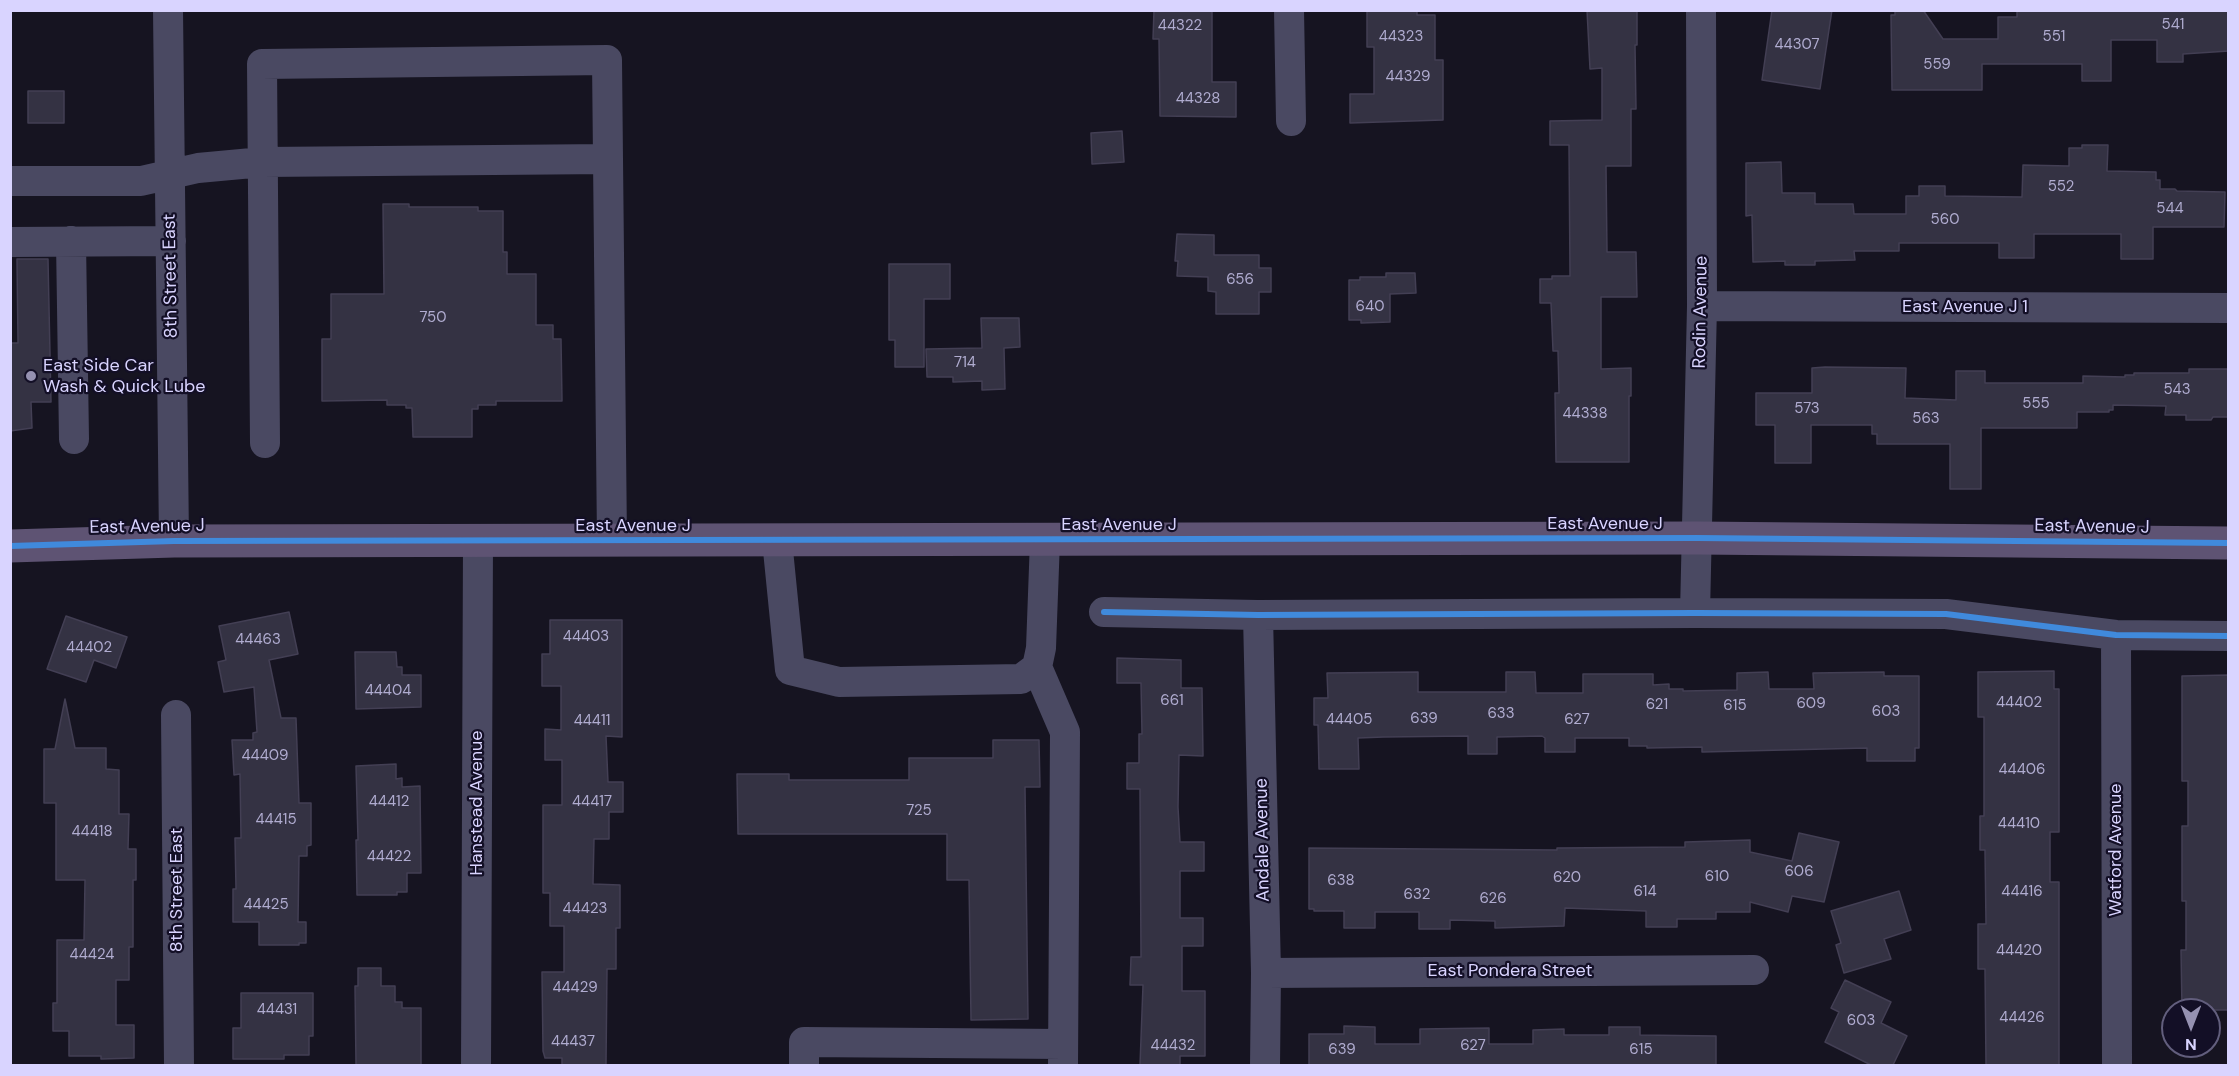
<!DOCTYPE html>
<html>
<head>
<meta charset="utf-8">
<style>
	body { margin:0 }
	#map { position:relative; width:2239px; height:1076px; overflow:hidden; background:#161421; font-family:"DM Sans",sans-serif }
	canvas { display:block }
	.frame { position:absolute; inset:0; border:12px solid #d9d4ff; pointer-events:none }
	.north { position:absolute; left:2161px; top:998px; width:60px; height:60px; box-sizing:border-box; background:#130f26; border:2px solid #625e7d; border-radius:50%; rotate:180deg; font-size:16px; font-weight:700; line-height:24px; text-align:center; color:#d9d4ff }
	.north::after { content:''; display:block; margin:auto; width:21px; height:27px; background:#9591b1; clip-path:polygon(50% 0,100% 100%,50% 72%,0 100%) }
</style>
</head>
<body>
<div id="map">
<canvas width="2239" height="1076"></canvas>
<div class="frame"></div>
<div class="north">N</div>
</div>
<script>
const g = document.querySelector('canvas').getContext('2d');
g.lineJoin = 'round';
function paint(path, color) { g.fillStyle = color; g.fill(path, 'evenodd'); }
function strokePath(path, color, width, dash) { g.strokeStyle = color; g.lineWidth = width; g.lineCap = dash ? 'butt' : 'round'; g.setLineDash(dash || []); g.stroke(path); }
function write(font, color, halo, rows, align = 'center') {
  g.font = font + ' "DM Sans",sans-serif'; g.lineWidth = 4.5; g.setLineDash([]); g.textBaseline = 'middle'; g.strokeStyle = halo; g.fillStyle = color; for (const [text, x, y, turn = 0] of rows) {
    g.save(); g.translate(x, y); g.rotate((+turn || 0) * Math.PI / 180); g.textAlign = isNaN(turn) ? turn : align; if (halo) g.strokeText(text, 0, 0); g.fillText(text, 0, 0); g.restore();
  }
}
const building = new Path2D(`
	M 1154,10 L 1212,10 L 1212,82 L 1236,82 L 1236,117 L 1160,116 L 1159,39 L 1153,39 Z
	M 1367,10 L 1417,10 L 1417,15 L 1435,15 L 1435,60 L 1443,60 L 1443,120 L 1350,123 L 1350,94 L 1374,94 L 1374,47 L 1367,47 Z
	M 1587,10 L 1637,10 L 1637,45 L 1635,45 L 1636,109 L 1631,109 L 1631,166 L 1606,166 L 1607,252 L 1636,252 L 1637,297 L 1601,297 L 1601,369 L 1631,368 L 1631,396 L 1629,396 L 1629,462 L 1556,462 L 1555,393 L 1559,393 L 1558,351 L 1553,351 L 1551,303 L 1540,303 L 1540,279 L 1552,279 L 1552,276 L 1570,276 L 1569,145 L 1550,145 L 1550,121 L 1602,120 L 1602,68 L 1590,69 Z
	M 1772,10 L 1832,10 L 1820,89 L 1762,80 Z
	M 1895,10 L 1923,10 L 1943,39 L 1998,39 L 1998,17 L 2017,17 L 2017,10 L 2228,10 L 2229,51 L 2183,54 L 2183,62 L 2157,62 L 2157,40 L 2111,40 L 2111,81 L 2082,81 L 2082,64 L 1982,64 L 1982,90 L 1892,90 L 1891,15 L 1895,15 Z
	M 28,91 L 64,91 L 64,123 L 28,123 Z
	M 1122,131 L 1124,162 L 1092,164 L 1091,133 Z
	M 2082,145 L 2108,145 L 2107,171 L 2156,172 L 2156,180 L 2160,180 L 2160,189 L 2175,189 L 2177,191 L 2225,192 L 2224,227 L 2153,227 L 2153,259 L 2121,259 L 2121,234 L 2034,234 L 2034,258 L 1999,258 L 1999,243 L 1899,243 L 1899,251 L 1854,251 L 1855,260 L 1815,261 L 1815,265 L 1785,265 L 1785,261 L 1753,262 L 1752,215 L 1746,216 L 1746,163 L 1781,162 L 1782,193 L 1815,193 L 1815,204 L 1853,204 L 1854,214 L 1906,214 L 1906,196 L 1919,196 L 1919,186 L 1945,186 L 1945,196 L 2022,197 L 2023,165 L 2069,166 L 2069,148 L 2082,148 Z
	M 383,204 L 409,204 L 409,207 L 478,207 L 478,211 L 503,211 L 503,252 L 507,252 L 507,274 L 536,274 L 536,325 L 553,325 L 553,339 L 561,339 L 562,401 L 496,401 L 496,405 L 478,405 L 478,409 L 472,409 L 472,437 L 413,437 L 412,408 L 406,408 L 406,405 L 387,405 L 387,400 L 322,401 L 322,339 L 331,339 L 331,294 L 384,294 Z
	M 1177,234 L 1214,235 L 1214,255 L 1259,255 L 1259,268 L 1271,268 L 1271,292 L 1259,292 L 1259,314 L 1216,314 L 1216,292 L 1208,291 L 1208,277 L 1177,276 L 1178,261 L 1175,261 Z
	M 17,259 L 48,259 L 51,402 L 31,402 L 32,428 L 10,431 L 10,343 L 18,343 Z
	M 889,264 L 950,264 L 950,299 L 924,299 L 924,367 L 895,367 L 895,340 L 889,340 Z
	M 1386,273 L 1415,273 L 1416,293 L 1390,294 L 1390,322 L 1361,323 L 1361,320 L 1349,320 L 1349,280 L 1360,280 L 1360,277 L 1386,277 Z
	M 981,318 L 1019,318 L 1020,347 L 1004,348 L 1005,389 L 982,390 L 982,381 L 953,382 L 953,377 L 927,377 L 926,349 L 982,348 Z
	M 1825,367 L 1906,368 L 1905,398 L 1956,400 L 1956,371 L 1985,371 L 1985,383 L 2083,383 L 2083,376 L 2125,377 L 2125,375 L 2134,375 L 2134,373 L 2189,373 L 2189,369 L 2229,369 L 2229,417 L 2213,417 L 2211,420 L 2186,420 L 2186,415 L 2165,415 L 2166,406 L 2113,405 L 2113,410 L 2109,410 L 2109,412 L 2077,412 L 2077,428 L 1981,428 L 1981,489 L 1950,489 L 1950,444 L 1877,444 L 1877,434 L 1872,434 L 1872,425 L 1811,425 L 1811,463 L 1775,463 L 1775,425 L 1756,425 L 1756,393 L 1812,393 L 1812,368 Z
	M 289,612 L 298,654 L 269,660 L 281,718 L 296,718 L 299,803 L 311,803 L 311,845 L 307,846 L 307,856 L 299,856 L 298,922 L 306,922 L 306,943 L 299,943 L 299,945 L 259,945 L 259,922 L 233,922 L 233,889 L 236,889 L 235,838 L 241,838 L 240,774 L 234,775 L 232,740 L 253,740 L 253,733 L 257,732 L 254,687 L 224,692 L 218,662 L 226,660 L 219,626 Z
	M 66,616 L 127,637 L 116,668 L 94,660 L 86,682 L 47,669 Z
	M 550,620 L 622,620 L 622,737 L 606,736 L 608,782 L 623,782 L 623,812 L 609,812 L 609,839 L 594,839 L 593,884 L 620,885 L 620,928 L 616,928 L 616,969 L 607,969 L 606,1065 L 562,1065 L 562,1058 L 545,1058 L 543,1051 L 542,972 L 564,972 L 564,926 L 550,926 L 550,893 L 543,893 L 543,805 L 562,805 L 562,760 L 545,760 L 545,729 L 561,730 L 561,686 L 542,686 L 542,654 L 550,654 Z
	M 355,652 L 396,652 L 397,667 L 402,667 L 402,675 L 421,675 L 421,707 L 356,709 Z
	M 1117,658 L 1181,660 L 1181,688 L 1202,688 L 1203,756 L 1179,755 L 1178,807 L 1180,842 L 1204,842 L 1204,871 L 1180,871 L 1180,918 L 1203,918 L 1203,946 L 1182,946 L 1182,991 L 1205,991 L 1205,1056 L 1180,1056 L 1180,1065 L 1140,1065 L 1143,985 L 1130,985 L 1131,957 L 1141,957 L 1140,789 L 1127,789 L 1127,763 L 1139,763 L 1139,734 L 1142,734 L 1141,683 L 1117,683 Z
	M 2054,671 L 2054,689 L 2059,689 L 2059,832 L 2050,832 L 2050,882 L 2059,882 L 2059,1065 L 1986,1065 L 1985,969 L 1978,969 L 1978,924 L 1986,924 L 1985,850 L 1980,850 L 1980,816 L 1984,816 L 1984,717 L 1978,717 L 1978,672 Z
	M 1418,672 L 1418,692 L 1506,692 L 1506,672 L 1535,672 L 1536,693 L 1583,693 L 1583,674 L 1653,674 L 1653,685 L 1669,684 L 1669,689 L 1683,689 L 1683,691 L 1737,690 L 1737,673 L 1768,672 L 1769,689 L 1814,689 L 1813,673 L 1884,672 L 1884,676 L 1919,676 L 1919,748 L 1915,748 L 1915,761 L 1867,761 L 1867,748 L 1702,752 L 1702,747 L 1647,748 L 1647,746 L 1629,746 L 1629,738 L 1575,738 L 1575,752 L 1545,752 L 1545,738 L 1542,736 L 1497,737 L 1497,754 L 1468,754 L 1468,736 L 1384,737 L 1358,738 L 1359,769 L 1319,769 L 1318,725 L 1314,725 L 1314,698 L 1328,698 L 1327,673 Z
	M 2229,675 L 2229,1010 L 2182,1010 L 2181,950 L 2186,950 L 2186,901 L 2182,901 L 2182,826 L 2188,826 L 2188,781 L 2182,781 L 2182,676 Z
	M 65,699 L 75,748 L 106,748 L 106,769 L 119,770 L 119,814 L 129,814 L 128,849 L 136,849 L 136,880 L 133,880 L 133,947 L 129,947 L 129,980 L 116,980 L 116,1025 L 134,1025 L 134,1058 L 101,1059 L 101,1056 L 69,1056 L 69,1031 L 53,1031 L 53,1003 L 57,1003 L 57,940 L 84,940 L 85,880 L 56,880 L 56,803 L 44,803 L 44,749 L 55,749 Z
	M 993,740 L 1039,740 L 1040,787 L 1025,787 L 1028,1019 L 971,1020 L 969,880 L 947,880 L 947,834 L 738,834 L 737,774 L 789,774 L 789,780 L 909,780 L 909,758 L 993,758 Z
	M 396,764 L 396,779 L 402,778 L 402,787 L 420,786 L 421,873 L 407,873 L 407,892 L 397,892 L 397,895 L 357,895 L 356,840 L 358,840 L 356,766 Z
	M 1799,833 L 1839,842 L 1824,902 L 1792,896 L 1788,912 L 1750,902 L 1750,912 L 1716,912 L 1716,919 L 1677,919 L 1677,927 L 1646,927 L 1646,911 L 1565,908 L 1564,926 L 1495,928 L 1495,921 L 1450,920 L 1450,929 L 1419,929 L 1419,912 L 1375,912 L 1375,928 L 1344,928 L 1344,911 L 1314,911 L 1314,909 L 1309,909 L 1309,848 L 1557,850 L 1557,848 L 1685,847 L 1685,842 L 1750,840 L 1750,852 L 1792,861 Z
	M 1899,891 L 1911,930 L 1884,939 L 1891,959 L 1844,973 L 1836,945 L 1841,943 L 1831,911 Z
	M 358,968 L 381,968 L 381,986 L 395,986 L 395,1002 L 402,1002 L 402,1008 L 421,1008 L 421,1065 L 356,1065 L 355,986 L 358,986 Z
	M 1845,980 L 1891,1002 L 1881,1023 L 1907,1036 L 1893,1065 L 1871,1065 L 1825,1042 L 1839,1012 L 1831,1008 Z
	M 241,993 L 313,993 L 313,1036 L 309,1036 L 309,1055 L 284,1055 L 284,1059 L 233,1059 L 233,1028 L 241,1028 Z
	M 1344,1026 L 1375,1027 L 1375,1044 L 1420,1044 L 1420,1029 L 1489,1028 L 1489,1044 L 1533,1044 L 1533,1030 L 1564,1029 L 1564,1035 L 1609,1035 L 1609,1027 L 1640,1027 L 1640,1035 L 1716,1036 L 1716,1065 L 1309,1065 L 1309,1034 L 1344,1034 Z`);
paint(building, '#343243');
strokePath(building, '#433f54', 1.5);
strokePath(new Path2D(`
	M 168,10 L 174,541
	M 1289,10 L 1291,121
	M 10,181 L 141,181 L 198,168 L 263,162 L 608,159 L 612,541
	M 71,241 L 74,439
	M 10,242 L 171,241
	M 1702,306 L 2228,308
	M 265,443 L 262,64 L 607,60 L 608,159
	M 777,540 L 790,670 L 839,682 L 1021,679 L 1037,667 L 1041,648 L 1045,540
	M 1104,612 L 1258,615 L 1695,613 L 1946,614 L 2116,635 L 2228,636
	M 1695,613 L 1702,306 L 1701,10
	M 1258,615 L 1266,973 L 1265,1066
	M 2116,635 L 2117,1066
	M 1037,667 L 1065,732 L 1063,1066
	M 176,715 L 179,1066
	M 1266,973 L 1754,970
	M 476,1066 L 478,541
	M 804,1066 L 804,1042 L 1063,1044`), '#4a4962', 30);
strokePath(new Path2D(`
	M 10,546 L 174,541 L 1697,538 L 2228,543`), '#5e5373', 33);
strokePath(new Path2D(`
	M 10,546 L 174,541 L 1697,538 L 2228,543
	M 1104,612 L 1258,615 L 1695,613 L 1946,614 L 2116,635 L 2228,636`), '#408adc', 6);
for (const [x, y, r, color] of [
	[31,376,6,"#9591b1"]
]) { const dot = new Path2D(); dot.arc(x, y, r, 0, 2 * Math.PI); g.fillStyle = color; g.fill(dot); strokePath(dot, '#130f26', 2); }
write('15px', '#b0acd0', null, [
	["541",2173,25],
	["44322",1180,26],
	["44323",1401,37],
	["551",2054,37],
	["44307",1797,45],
	["559",1937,65],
	["44329",1408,77],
	["44328",1198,99],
	["552",2061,187],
	["544",2170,209],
	["560",1945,220],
	["656",1240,280],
	["640",1370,307],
	["750",433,318],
	["714",965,363],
	["543",2177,390],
	["555",2036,404],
	["573",1807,409],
	["44338",1585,414],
	["563",1926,419],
	["44403",586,637],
	["44463",258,640],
	["44402",89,648],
	["44404",388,691],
	["661",1172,701],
	["44402",2019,703],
	["609",1811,704],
	["621",1657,705],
	["615",1735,706],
	["603",1886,712],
	["633",1501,714],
	["639",1424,719],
	["44405",1349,720],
	["627",1577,720],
	["44411",592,721],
	["44409",265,756],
	["44406",2022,770],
	["44412",389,802],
	["44417",592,802],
	["725",919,811],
	["44415",276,820],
	["44410",2019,824],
	["44418",92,832],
	["44422",389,857],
	["606",1799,872],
	["610",1717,877],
	["620",1567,878],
	["638",1341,881],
	["614",1645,892],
	["44416",2022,892],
	["632",1417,895],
	["626",1493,899],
	["44425",266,905],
	["44423",585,909],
	["44420",2019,951],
	["44424",92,955],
	["44429",575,988],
	["44431",277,1010],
	["44426",2022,1018],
	["603",1861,1021],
	["44437",573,1042],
	["44432",1173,1046],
	["627",1473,1046],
	["639",1342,1050],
	["615",1641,1050]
]);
write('18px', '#d9d4ff', '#130f26', [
	["8th Street East",171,276,-91],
	["East Avenue J 1",1965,307],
	["Rodin Avenue",1701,312,-89],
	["East Avenue J",1605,524],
	["East Avenue J",1119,525],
	["East Avenue J",633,526],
	["East Avenue J",147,527,-1],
	["East Avenue J",2092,527,1],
	["Hanstead Avenue",477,803,-90],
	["Andale Avenue",1263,840,-91],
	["Watford Avenue",2116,850,-90],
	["8th Street East",177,890,-90],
	["East Pondera Street",1510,971]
]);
write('18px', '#d9d4ff', '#130f26', [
	["East Side Car",43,366],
	["Wash & Quick Lube",43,387]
], 'left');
</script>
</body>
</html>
